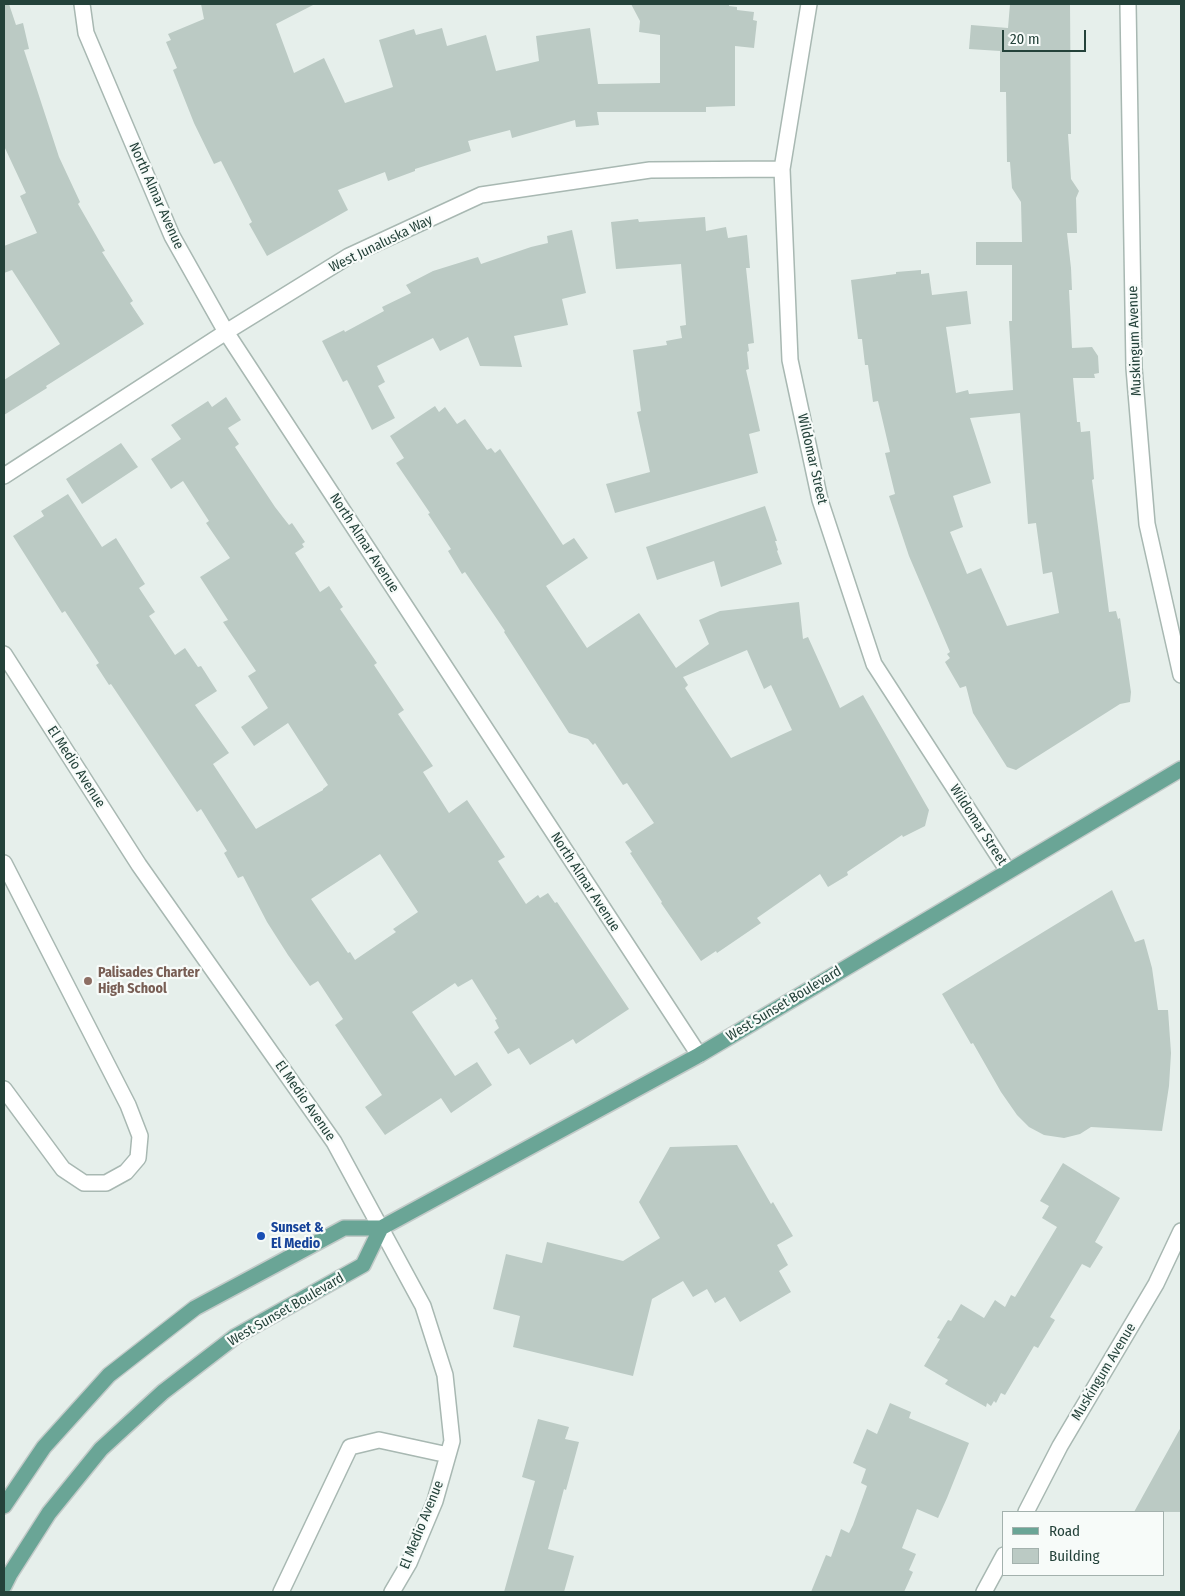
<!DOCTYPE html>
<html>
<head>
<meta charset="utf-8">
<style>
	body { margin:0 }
	#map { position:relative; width:1185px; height:1596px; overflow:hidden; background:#e6efeb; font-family:"Fira Sans Condensed",sans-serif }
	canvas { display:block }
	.frame { position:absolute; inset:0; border:5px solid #24423a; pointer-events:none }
	.legend { position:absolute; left:1002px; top:1511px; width:162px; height:65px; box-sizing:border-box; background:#f7fbf9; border:1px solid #a3b1ad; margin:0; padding:6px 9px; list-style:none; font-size:15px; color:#24423a }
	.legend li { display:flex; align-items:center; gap:10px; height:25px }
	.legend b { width:25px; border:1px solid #a3b1ad }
	.scale { position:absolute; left:1002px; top:30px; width:84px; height:22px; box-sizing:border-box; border:2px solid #24423a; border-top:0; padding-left:6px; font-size:15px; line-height:18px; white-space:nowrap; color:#24423a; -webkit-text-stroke:4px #f7fbf9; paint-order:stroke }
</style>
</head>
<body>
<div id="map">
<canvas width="1185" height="1596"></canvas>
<div class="frame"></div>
<ul class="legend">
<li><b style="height:6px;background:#6aa596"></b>Road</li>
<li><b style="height:14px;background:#bbcac4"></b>Building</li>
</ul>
<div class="scale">20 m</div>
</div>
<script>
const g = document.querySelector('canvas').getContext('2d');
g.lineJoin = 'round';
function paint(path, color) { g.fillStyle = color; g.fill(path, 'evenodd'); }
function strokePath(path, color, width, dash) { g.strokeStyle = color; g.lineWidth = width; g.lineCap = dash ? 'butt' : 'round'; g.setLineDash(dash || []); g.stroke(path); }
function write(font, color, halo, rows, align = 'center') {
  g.font = font + ' "Fira Sans Condensed",sans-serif'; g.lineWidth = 4.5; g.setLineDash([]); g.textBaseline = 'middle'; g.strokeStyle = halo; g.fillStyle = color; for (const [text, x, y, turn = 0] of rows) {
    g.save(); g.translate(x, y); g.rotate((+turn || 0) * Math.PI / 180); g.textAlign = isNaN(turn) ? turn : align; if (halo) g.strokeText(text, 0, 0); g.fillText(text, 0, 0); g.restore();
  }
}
paint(new Path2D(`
	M 4,4 L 9,4 L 16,25 L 23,23 L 29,49 L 24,50 L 59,157 L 80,202 L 78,204 L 105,251 L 102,252 L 133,301 L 130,303 L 144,324 L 46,386 L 47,388 L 4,415 L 4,380 L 60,344 L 12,270 L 4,273 L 4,246 L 37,233 L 20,196 L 26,193 L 4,146 Z
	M 201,4 L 315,4 L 276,24 L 294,73 L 324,58 L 345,103 L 393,87 L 379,40 L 414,29 L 416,35 L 442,28 L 447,46 L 486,35 L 496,71 L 539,61 L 536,36 L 590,28 L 598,84 L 660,83 L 660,35 L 639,32 L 640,21 L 631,4 L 729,4 L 729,6 L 737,7 L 737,10 L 754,12 L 753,20 L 757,21 L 754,48 L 735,46 L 735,106 L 706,107 L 706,112 L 597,112 L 599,125 L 576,127 L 575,120 L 512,138 L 510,130 L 468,141 L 471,151 L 415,169 L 415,171 L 388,181 L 385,172 L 338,190 L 348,210 L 267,256 L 249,224 L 252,222 L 221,161 L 214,164 L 194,123 L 173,70 L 177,68 L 166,42 L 171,40 L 168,34 L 204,19 Z
	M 1010,4 L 1070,4 L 1071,134 L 1068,134 L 1071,179 L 1079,191 L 1076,198 L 1077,233 L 1067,233 L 1071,268 L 1072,290 L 1069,290 L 1072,348 L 1092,347 L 1098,356 L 1099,373 L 1094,374 L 1095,378 L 1073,378 L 1077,422 L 1080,422 L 1081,432 L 1090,431 L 1094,479 L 1092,480 L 1109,612 L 1116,611 L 1118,619 L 1120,618 L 1131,692 L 1130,702 L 1120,704 L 1016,770 L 1007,767 L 973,713 L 966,686 L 960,688 L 945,662 L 950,658 L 947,654 L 950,652 L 909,556 L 889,496 L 895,494 L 885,453 L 890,452 L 878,401 L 873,402 L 868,365 L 865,365 L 862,339 L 858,339 L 851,280 L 896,274 L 896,272 L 921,270 L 921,274 L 929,273 L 932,295 L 967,291 L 971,324 L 946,327 L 956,393 L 968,390 L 969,394 L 1013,390 L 1009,321 L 1012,321 L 1012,265 L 976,265 L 976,242 L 1022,242 L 1021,202 L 1012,188 L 1010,162 L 1007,162 L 1006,92 L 1000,92 L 1000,51 L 969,49 L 971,25 L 1008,28 ZM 1020,413 L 1028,524 L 1036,523 L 1043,574 L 1052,572 L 1059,613 L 1007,626 L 981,568 L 967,574 L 950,532 L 963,527 L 953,496 L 991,483 L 970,418 Z
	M 705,217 L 706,231 L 726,227 L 728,238 L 747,235 L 750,268 L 746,268 L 754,343 L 748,344 L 749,351 L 747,352 L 749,369 L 746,370 L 760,431 L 749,434 L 758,473 L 615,513 L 606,484 L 650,472 L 637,412 L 641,411 L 633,350 L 667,345 L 666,341 L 682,338 L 680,326 L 686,325 L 681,264 L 616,269 L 611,222 L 638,219 L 639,222 Z
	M 572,230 L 586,293 L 562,299 L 568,325 L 514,336 L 522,367 L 480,366 L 468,337 L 440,351 L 433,338 L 377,366 L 385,382 L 378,386 L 395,418 L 372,430 L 347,380 L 343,382 L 322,341 L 344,330 L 345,332 L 384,311 L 382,307 L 411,293 L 406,285 L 433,271 L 478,257 L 481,264 L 531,247 L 548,243 L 547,236 Z
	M 226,397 L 241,420 L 228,428 L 239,444 L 235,447 L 275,507 L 289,525 L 292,523 L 305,542 L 302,544 L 304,547 L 295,553 L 320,592 L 329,586 L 343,607 L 340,609 L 377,663 L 374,665 L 404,710 L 398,714 L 433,766 L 423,772 L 449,813 L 467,800 L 505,857 L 498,861 L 526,904 L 538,895 L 540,898 L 548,893 L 555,903 L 557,902 L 629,1009 L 576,1044 L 573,1039 L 530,1065 L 519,1048 L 508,1054 L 494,1032 L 499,1028 L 495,1020 L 497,1019 L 472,979 L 458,987 L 455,983 L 412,1012 L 455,1076 L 477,1062 L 492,1085 L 451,1113 L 441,1098 L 385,1135 L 365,1107 L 382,1095 L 335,1025 L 343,1019 L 318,981 L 310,986 L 288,955 L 267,922 L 243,876 L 238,878 L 224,853 L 227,851 L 201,809 L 197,812 L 111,684 L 109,685 L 96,665 L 99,663 L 65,611 L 62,613 L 13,536 L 44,516 L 41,511 L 68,494 L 102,547 L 116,538 L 145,584 L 139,588 L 155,612 L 149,616 L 175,655 L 185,648 L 198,667 L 201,666 L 217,691 L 195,705 L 229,753 L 213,764 L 256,829 L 323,790 L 323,789 L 328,785 L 288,723 L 254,746 L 241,727 L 268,708 L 248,676 L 256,671 L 223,622 L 228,620 L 200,577 L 230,558 L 206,523 L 209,521 L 183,481 L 171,489 L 151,459 L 181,439 L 171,425 L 208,401 L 212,407 ZM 380,854 L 418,912 L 393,929 L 396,932 L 355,960 L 350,952 L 348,953 L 311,899 Z
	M 435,406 L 439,412 L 445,407 L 457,424 L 465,419 L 487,450 L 491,448 L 495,453 L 500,449 L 563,545 L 574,538 L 588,558 L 546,586 L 587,648 L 639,613 L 676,668 L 709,644 L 699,620 L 720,611 L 799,602 L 803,639 L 808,637 L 840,708 L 863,695 L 929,810 L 925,826 L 903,837 L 902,835 L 847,872 L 848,875 L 828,887 L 820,874 L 757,918 L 761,923 L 717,953 L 716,951 L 701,961 L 661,903 L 662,902 L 630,853 L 632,852 L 625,842 L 654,823 L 627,783 L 623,785 L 595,743 L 593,745 L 588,739 L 569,733 L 504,632 L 505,631 L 465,572 L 462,574 L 448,551 L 451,549 L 428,514 L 430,513 L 396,463 L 404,458 L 390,436 ZM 747,650 L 764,689 L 771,685 L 792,730 L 731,758 L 685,688 L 688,685 L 683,677 Z
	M 121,443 L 138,467 L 82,504 L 66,479 Z
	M 765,506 L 777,541 L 775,541 L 778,550 L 777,551 L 782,564 L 721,587 L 714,561 L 657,580 L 646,547 Z
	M 1112,890 L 1135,942 L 1144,939 L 1152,968 L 1158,1010 L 1168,1010 L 1171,1053 L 1169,1086 L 1162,1131 L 1091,1127 L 1080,1134 L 1064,1138 L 1044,1135 L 1029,1127 L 1017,1115 L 1001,1092 L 973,1043 L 971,1044 L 942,994 Z
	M 737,1145 L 771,1204 L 773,1202 L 793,1236 L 777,1245 L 788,1265 L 779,1271 L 791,1292 L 740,1322 L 725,1297 L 715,1303 L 707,1289 L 693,1297 L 683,1281 L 652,1299 L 633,1376 L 513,1347 L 520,1316 L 493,1309 L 506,1254 L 542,1263 L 547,1242 L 623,1261 L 660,1238 L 639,1202 L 670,1147 Z
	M 1063,1163 L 1120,1198 L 1095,1242 L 1103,1247 L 1090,1268 L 1082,1264 L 1050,1317 L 1055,1320 L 1038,1348 L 1034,1346 L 1005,1395 L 1001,1393 L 996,1403 L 994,1401 L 991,1406 L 987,1403 L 986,1407 L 945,1384 L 948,1380 L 924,1366 L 940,1339 L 937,1338 L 948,1320 L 951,1321 L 961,1304 L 984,1318 L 995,1300 L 1005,1307 L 1011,1295 L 1015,1297 L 1057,1227 L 1042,1218 L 1049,1206 L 1040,1201 Z
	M 890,1403 L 911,1412 L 909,1418 L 969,1443 L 947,1498 L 938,1518 L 917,1509 L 902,1548 L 916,1554 L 909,1570 L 913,1572 L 904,1592 L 811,1592 L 826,1555 L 831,1557 L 841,1529 L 849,1533 L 853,1525 L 867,1486 L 861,1483 L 866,1469 L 853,1463 L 867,1429 L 877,1434 Z
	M 538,1419 L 569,1427 L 565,1439 L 579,1442 L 566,1490 L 564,1489 L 548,1549 L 574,1556 L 564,1592 L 504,1592 L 535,1481 L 522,1477 Z
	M 1181,1427 L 1181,1512 L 1134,1512 Z`), '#bbcac4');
const minor = new Path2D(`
	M 82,4 L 86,33 L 172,236 L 226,332 L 699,1055
	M 809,4 L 782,169 L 790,360 L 820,500 L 874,664 L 1008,871
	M 1128,4 L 1134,368 L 1147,524 L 1181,675
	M 4,476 L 226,332 L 349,256 L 481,195 L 650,170 L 782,169
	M 4,654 L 139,865 L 334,1142 L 423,1306 L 445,1375 L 452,1441 L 435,1501 L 409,1563 L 392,1592
	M 4,863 L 128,1105 L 140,1136 L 138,1158 L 126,1172 L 106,1183 L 84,1183 L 63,1169 L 4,1089
	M 1026,1512 L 1060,1446 L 1156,1284 L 1181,1231
	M 281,1592 L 350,1447 L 379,1440 L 448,1455
	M 984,1592 L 1004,1555`);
const major = new Path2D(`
	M 4,1506 L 44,1447 L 109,1375 L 195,1308 L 344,1228 L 381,1228 L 699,1055 L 1181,769
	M 4,1586 L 10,1574 L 49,1513 L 101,1449 L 163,1392 L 236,1336 L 363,1265 L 381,1228`);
strokePath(minor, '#a8b8b2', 18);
strokePath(major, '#c2cac8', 18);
strokePath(minor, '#fff', 15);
strokePath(major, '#6aa596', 15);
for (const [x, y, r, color] of [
	[88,981,5,"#8d6e63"],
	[261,1236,5,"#1a4fb4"]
]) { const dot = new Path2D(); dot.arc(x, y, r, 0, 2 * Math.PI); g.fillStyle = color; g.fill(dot); strokePath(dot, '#f7fbf9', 2); }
write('14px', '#24423a', '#f7fbf9', [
	["North Almar Avenue",156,196,66],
	["West Junaluska Way",381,244,-26],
	["Muskingum Avenue",1135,341,-92],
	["Wildomar Street",812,459,77],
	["North Almar Avenue",364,543,57],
	["El Medio Avenue",76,767,57],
	["Wildomar Street",978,825,57],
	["North Almar Avenue",585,882,57],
	["West Sunset Boulevard",784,1004,-31],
	["El Medio Avenue",305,1101,55],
	["West Sunset Boulevard",286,1310,-30],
	["Muskingum Avenue",1104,1372,-59],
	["El Medio Avenue",422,1525,-68]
]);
write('bold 14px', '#785e54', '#f7fbf9', [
	["Palisades Charter",98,973],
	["High School",98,989]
], 'left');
write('bold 14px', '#164399', '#f7fbf9', [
	["Sunset &",271,1228],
	["El Medio",271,1244]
], 'left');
</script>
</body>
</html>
